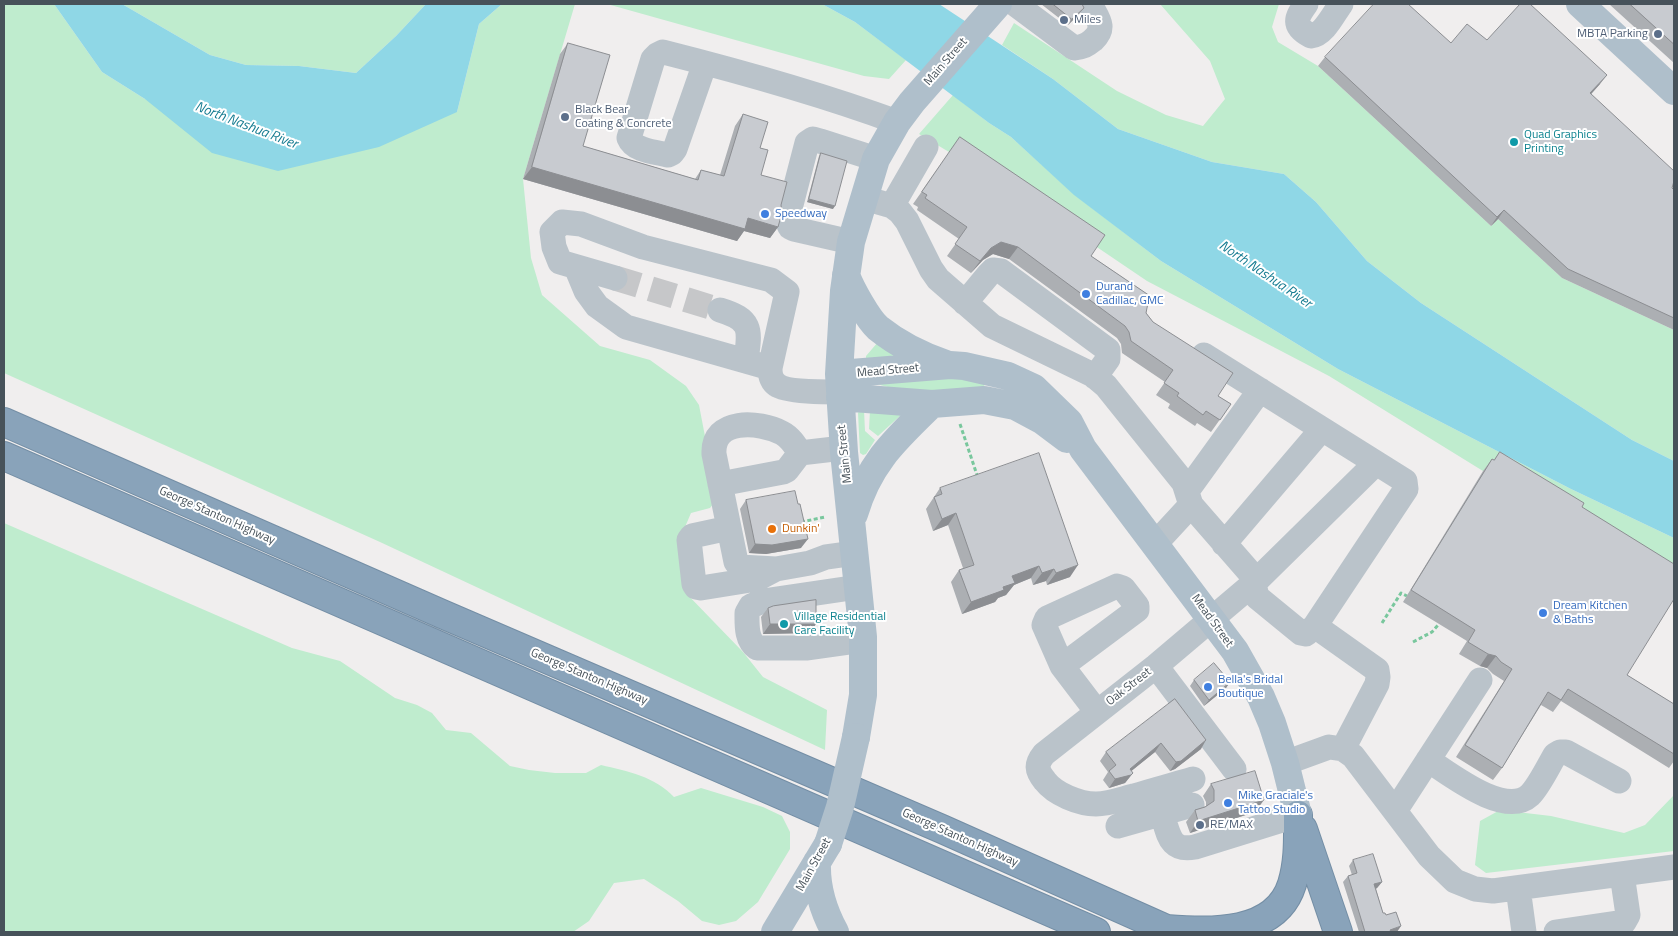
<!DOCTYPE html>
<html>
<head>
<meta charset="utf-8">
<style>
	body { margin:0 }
	#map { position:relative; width:1678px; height:936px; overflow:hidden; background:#f0eeee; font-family:"Titillium Web",sans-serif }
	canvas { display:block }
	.frame { position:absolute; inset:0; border:5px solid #47525a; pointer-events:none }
</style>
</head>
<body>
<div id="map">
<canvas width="1678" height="936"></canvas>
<div class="frame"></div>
</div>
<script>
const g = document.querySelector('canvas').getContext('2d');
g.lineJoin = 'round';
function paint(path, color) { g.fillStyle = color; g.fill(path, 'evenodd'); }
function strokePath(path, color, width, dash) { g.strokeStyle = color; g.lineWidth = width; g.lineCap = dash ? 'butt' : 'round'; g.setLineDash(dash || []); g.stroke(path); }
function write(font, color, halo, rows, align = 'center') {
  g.font = font + ' "Titillium Web",sans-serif'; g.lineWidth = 4; g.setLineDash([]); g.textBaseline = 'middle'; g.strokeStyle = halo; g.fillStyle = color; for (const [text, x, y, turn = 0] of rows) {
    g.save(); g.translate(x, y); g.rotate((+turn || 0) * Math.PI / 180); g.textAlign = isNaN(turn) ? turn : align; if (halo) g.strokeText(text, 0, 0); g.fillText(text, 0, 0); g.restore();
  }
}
paint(new Path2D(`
	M 4,4 L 54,4 L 102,72 L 145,99 L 457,112 L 479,24 L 502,4 L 575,4 L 523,179 L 531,258 L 542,295 L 600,346 L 650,360 L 686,386 L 699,405 L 717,499 L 710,508 L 691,513 L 685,527 L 684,591 L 743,652 L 763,677 L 827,710 L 825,750 L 380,542 L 4,373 Z
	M 122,4 L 426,4 L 396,36 L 356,73 L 299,66 L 246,65 L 210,55 Z
	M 607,4 L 822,4 L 855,22 L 906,60 L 889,79 L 864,76 Z
	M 1160,4 L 1279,4 L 1272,27 L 1278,42 L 1318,66 L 1491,226 L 1498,219 L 1562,278 L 1674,330 L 1674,461 L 1632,440 L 1421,303 L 1367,261 L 1316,202 L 1284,174 L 1212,162 L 1118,129 L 1053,79 L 1002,45 L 1014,23 L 1117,91 L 1166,115 L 1203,126 L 1225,99 L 1210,61 Z
	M 953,95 L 989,123 L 1011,137 L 1075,195 L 1161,261 L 1338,369 L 1571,489 L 1674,538 L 1674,581 L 1483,471 L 1329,376 L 1147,281 L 952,149 L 949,152 L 919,134 Z
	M 878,342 L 903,358 L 866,365 L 866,356 Z
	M 954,376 L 985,383 L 983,390 C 947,391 909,396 875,383 Z
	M 864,410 L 865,431 L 875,440 L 866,454 L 863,455 L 860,453 L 858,413 L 859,411 Z
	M 870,410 L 901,415 L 878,436 L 869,429 Z
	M 4,523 L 292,648 L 340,661 L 395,698 L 417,705 L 432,713 L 446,730 L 471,733 L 510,766 L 529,770 L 555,773 L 586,773 L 601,765 C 627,771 656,777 674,797 L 701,788 L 763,807 L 782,816 L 790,832 L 790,849 L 758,902 L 736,921 L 719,925 L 702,921 L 678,901 L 644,879 L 614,883 L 589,921 L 573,932 L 4,932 Z
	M 1674,795 L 1674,851 L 1486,873 L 1475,865 L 1480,821 L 1500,810 L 1551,816 L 1624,833 L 1645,825 Z`), '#bfecce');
paint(new Path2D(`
	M 54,4 L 122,4 L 210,55 L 246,65 L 299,66 L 356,73 L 396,36 L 426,4 L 502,4 L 479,24 L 457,112 L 379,147 L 278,171 L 212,153 L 145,99 L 102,72 Z
	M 822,4 L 939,4 L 1053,79 L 1118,129 L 1212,162 L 1284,174 L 1316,202 L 1367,261 L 1421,303 L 1632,440 L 1674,461 L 1674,538 L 1571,489 L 1338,369 L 1161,261 L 1074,195 L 1011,137 L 989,123 L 855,22 Z`), '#8fd7e6');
strokePath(new Path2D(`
	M 615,278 L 720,310`), '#c6c7c9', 25, [25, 12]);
const highway = new Path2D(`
	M 4,422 L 442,614 L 942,829 L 1173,932
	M 4,456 L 1096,932
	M 1303,829 L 1338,932
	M 1166,929 C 1210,932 1276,936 1292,884 C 1299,861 1298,839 1298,815`);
strokePath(highway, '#748ea5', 30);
strokePath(new Path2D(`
	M 960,424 L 978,478
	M 801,522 L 825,517
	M 1382,623 L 1401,593 L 1407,596
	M 1413,642 L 1432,632 L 1439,624`), '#79c79d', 3, [4, 2.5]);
strokePath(new Path2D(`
	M 1015,4 L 1074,48 C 1083,47 1087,45 1093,40 C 1107,27 1097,18 1090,4
	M 1306,4 C 1296,18 1292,26 1311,36 C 1324,35 1334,13 1341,4
	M 705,63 L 675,149 L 672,153 L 668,155 C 656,152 634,151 629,138 L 653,59 L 657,55 L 663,52 C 742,72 821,94 897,122
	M 864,198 L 892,206 L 900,212 L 907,221 L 931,269 L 938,279 L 992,326 L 1093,375 L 1106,386 L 1184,483 L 1191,505 L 1252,575 L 1257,597 L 1301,633 L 1306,634 L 1315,626 L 1406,489 L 1405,481 L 1204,355
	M 892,206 L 926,147
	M 851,242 L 794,229 L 790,227 L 787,220 L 807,143 L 813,139 L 820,141 L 876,159
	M 576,267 L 586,291 L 597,306 L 626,327 L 770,368
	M 615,278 L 560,262 L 554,247 L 552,232 L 562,222 L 581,224 L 643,247 L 771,280 L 787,292 L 770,368 C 770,374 771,381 777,385 C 786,392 827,392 840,392
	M 965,303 L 989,274 L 993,270 L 1001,271 L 1108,350 L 1108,359 L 1095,377
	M 720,310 C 753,320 750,330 746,361
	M 720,484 L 783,472 L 787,470 L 800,453 L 843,448
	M 1187,491 L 1260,390
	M 729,528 L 692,536 L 689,540 L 694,584 L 696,587 L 701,588 L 757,579 L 776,569 L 810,563 L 826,557 L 855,553
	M 1155,544 L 1191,505
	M 1224,544 L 1322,429
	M 776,569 L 740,567 L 736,562 L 714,454 C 712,418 759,421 782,433 C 790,437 795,445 800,453
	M 858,587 L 763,601 L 751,606 L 747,613 C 747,625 746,640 757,648 L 806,648 L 863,640
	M 1315,626 L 1377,670 L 1378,677 L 1377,684 L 1343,749
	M 1062,666 L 1137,610 L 1137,606 L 1123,588 L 1117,586 L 1047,618 L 1044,625 L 1062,666 L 1097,712
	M 1156,666 L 1234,769
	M 1428,760 C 1450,774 1505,818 1530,795 C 1539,786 1548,767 1555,755 L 1560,752 L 1566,752 L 1619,781
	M 1285,763 L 1329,747 L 1343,749 L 1353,756 L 1429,856 L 1455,881 L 1475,889 L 1493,891 L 1674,867
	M 1193,779 C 1173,785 1154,790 1134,796 C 1122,799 1109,804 1096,804 C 1079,804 1055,794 1045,781 C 1036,770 1036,764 1044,754 L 1156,666 L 1254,583 L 1376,463
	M 1395,811 L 1480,680
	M 1162,814 C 1169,834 1169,852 1195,847 L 1298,815
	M 1118,826 L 1192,805
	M 1518,888 L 1524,932
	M 1556,932 L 1624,922 L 1628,915 L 1622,874`), '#bac3ca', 25);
strokePath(new Path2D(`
	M 1580,4 L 1674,91
	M 846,275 C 851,289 868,319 878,328 C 898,344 922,356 946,364
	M 839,374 L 950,365 L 964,366 L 1008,376 L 1034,388 L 1069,422 L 1083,449 L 1235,651 L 1261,697 L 1272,723 L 1285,763 L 1298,815
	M 840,397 L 932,404 L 984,400 L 1015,406 L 1043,421 L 1067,439
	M 854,514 C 869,463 895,440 932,404
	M 856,737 L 863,695 L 863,637 L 844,452 L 839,374 L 844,291 L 851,242 L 876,159 L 897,122 L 912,102 L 998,4
	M 817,862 C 816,888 823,910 835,932
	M 775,932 L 828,844`), '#afbfcb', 28);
strokePath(highway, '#89a3ba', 28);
strokePath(new Path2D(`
	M 828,844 L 840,807 L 856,737`), '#afbfcb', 28);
paint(new Path2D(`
	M 1041,4 L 1082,4 L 1079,14 L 1068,25 Z
	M 1609,4 L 1674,4 L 1674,63 Z
	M 568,43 L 583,146 L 695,179 L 701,170 L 720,175 L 735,126 L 743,114 L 760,148 L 761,175 L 781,205 L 778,227 L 770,238 L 744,231 L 737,241 L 523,179 L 560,54 Z
	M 1451,43 L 1600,84 L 1591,94 L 1674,190 L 1674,330 L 1562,278 L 1498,219 L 1491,226 L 1318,66 L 1325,57 Z
	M 960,137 L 1091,256 L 1153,298 L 1147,306 L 1146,313 L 1153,322 L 1218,396 L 1231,404 L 1211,432 L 1197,423 L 1195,426 L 1168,408 L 1170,404 L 1156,395 L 1165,382 L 1122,353 L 1121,344 L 1117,338 L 1009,259 L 993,254 L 983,260 L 971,273 L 947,256 L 959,239 L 917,210 L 918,207 L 913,204 Z
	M 821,153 L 833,209 L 807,202 L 819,156 Z
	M 1500,452 L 1582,507 L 1627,675 L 1674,704 L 1674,761 L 1669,768 L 1561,701 L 1553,712 L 1541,705 L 1502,768 L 1493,780 L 1456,757 L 1504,681 L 1493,674 L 1487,668 L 1480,666 L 1459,654 L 1467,641 L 1403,602 L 1483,471 L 1492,459 L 1494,460 Z
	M 940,488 L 1070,577 L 1047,585 L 1046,581 L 1033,585 L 1031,578 L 1014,585 L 1006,595 L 998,598 L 995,602 L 962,614 L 951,582 L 959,570 L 963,568 L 948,525 L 933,531 L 926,509 Z
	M 746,500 L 798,504 L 801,548 L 766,554 L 749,553 L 740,509 Z
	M 768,608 L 816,624 L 810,633 L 763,634 L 761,617 Z
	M 1194,680 L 1230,682 L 1226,688 L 1204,706 L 1190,686 Z
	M 1175,699 L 1201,749 L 1175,769 L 1170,771 L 1155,752 L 1131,771 L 1133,773 L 1125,783 L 1109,788 L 1103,780 L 1108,772 L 1100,761 L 1106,752 Z
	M 1211,784 L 1255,812 L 1190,833 L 1186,822 L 1195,810 L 1206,806 L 1206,802 L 1203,796 Z
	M 1353,860 L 1382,882 L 1377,888 L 1376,889 L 1383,913 L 1386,915 L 1397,932 L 1359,932 L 1343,882 L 1348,876 L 1352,875 L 1349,866 Z`), '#acafb3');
paint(new Path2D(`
	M 1084,8 L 1079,14 L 1068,25 L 1072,19 Z
	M 1607,75 L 1600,84 L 1584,102 L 1590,93 Z
	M 532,167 L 748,218 L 778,227 L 770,238 L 744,231 L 737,241 L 523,179 Z
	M 809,199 L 835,206 L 833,209 L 807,202 Z
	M 1504,210 L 1498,219 L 1491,226 L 1497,217 Z
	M 1001,242 L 1018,247 L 1009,259 L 993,254 L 983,260 L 971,273 L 980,261 L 991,248 Z
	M 956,513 L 948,525 L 933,531 L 942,519 Z
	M 808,539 L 801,548 L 766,554 L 749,553 L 755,544 Z
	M 1078,565 L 1070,577 L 1047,585 L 1056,573 Z
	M 1039,566 L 1031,578 L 1014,585 L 1006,595 L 998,598 L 995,602 L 962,614 L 971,602 L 1012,576 Z
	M 1054,569 L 1046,581 L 1033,585 L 1042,573 Z
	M 770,624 L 816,624 L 810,633 L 763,634 Z
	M 1488,654 L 1496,656 L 1487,668 L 1480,666 Z
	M 1230,682 L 1226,688 L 1204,706 L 1209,700 Z
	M 1206,740 L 1201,749 L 1175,769 L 1170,771 L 1176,762 Z
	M 1161,743 L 1155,752 L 1124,777 L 1130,769 Z
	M 1133,773 L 1125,783 L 1109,788 L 1115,779 Z
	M 1264,800 L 1255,812 L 1190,833 L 1198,821 Z
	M 1382,882 L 1377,888 L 1370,891 L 1374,884 Z
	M 1401,926 L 1397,932 L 1388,932 L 1390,930 Z`), '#8c8e92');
const building = new Path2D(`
	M 1053,4 L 1082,4 L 1084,8 L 1072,19 Z
	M 1374,4 L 1408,4 L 1451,43 L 1467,24 L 1487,40 L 1520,4 L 1530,4 L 1607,75 L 1590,93 L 1674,171 L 1674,181 L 1672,188 L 1674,190 L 1674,318 L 1568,269 L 1504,210 L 1497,217 L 1325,57 Z
	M 1630,4 L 1674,4 L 1674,44 Z
	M 568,43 L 610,55 L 583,146 L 698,180 L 701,170 L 724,176 L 743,114 L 768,122 L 760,148 L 768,150 L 761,175 L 787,182 L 781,205 L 782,213 L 778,227 L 748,218 L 745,229 L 532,167 Z
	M 960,137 L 1105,235 L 1091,256 L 1153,298 L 1148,303 L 1146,313 L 1153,322 L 1233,373 L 1218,396 L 1231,404 L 1220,420 L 1206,411 L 1203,415 L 1177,396 L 1179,393 L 1164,383 L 1173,370 L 1131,341 L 1129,332 L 1125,326 L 1018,247 L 1001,242 L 991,248 L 980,261 L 955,244 L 967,227 L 925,198 L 927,195 L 922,192 Z
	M 821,153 L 847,161 L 835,206 L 809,199 Z
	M 1500,452 L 1584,503 L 1582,507 L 1674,564 L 1674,599 L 1627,675 L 1674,704 L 1674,754 L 1568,689 L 1561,700 L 1548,692 L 1502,768 L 1465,745 L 1512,669 L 1501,662 L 1496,656 L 1488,654 L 1468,642 L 1475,630 L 1411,590 L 1492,459 L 1494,460 Z
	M 1039,453 L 1078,565 L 1056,573 L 1054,569 L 1042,573 L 1039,566 L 1012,576 L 1015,583 L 1003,587 L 1004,590 L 971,602 L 959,570 L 974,565 L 956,513 L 942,519 L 934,497 L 942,494 L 940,488 Z
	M 795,491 L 798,504 L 800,504 L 808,539 L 772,545 L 755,544 L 746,500 Z
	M 816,600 L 816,624 L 770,624 L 768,608 L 773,606 Z
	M 1214,663 L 1230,682 L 1209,700 L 1194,680 Z
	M 1175,699 L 1206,740 L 1181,761 L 1176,762 L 1161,743 L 1130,769 L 1133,773 L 1131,775 L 1115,779 L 1109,771 L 1116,765 L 1106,752 Z
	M 1255,771 L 1264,800 L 1198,821 L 1195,810 L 1205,807 L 1214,801 L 1214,790 L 1211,784 Z
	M 1373,854 L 1382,882 L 1374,884 L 1383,913 L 1385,913 L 1386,915 L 1396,912 L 1401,926 L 1390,930 L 1391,932 L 1365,932 L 1348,876 L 1357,873 L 1353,860 Z`);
paint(building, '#c8cbd0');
strokePath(building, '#8c8e92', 1);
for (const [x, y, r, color] of [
	[1064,20,5,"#5c6f8a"],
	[1658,34,5,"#5c6f8a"],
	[565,117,5,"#5c6f8a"],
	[1514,142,5,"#0f9aa8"],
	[765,214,5,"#3f7fe0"],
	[1086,294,5,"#3f7fe0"],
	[772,529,5,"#e8710a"],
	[1543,613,5,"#3f7fe0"],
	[784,624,5,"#0f9aa8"],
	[1208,687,5,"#3f7fe0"],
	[1228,803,5,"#3f7fe0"],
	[1200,825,5,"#5c6f8a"]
]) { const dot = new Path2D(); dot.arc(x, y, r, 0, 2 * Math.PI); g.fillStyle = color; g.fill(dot); strokePath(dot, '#fff', 2); }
write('12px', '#4e5e75', '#fff', [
	["Miles",1074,20],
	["MBTA Parking",1648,34,"right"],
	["Black Bear",575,110],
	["Coating & Concrete",575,124],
	["RE/MAX",1210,825]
], 'left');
write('12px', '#47525a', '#fff', [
	["Main Street",946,62,-49],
	["Mead Street",888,371,-5],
	["Main Street",845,454,-96],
	["George Stanton Highway",217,516,24],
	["Mead Street",1212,621,54],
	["George Stanton Highway",589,677,23],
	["Oak Street",1129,687,-38],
	["George Stanton Highway",960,838,24],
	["Main Street",814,865,-61]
]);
write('12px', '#0d838f', '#fff', [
	["Quad Graphics",1524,135],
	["Printing",1524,149],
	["Village Residential",794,617],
	["Care Facility",794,631]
], 'left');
write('12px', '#366cbe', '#fff', [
	["Speedway",775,214],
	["Durand",1096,287],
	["Cadillac, GMC",1096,301],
	["Dream Kitchen",1553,606],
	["& Baths",1553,620],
	["Bella's Bridal",1218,680],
	["Boutique",1218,694],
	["Mike Graciale's",1238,796],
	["Tattoo Studio",1238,810]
], 'left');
write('12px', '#c56008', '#fff', [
	["Dunkin'",782,529]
], 'left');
write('italic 14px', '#167c91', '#fff', [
	["North Nashua River",246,126,21],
	["North Nashua River",1265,275,34]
]);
</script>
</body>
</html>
